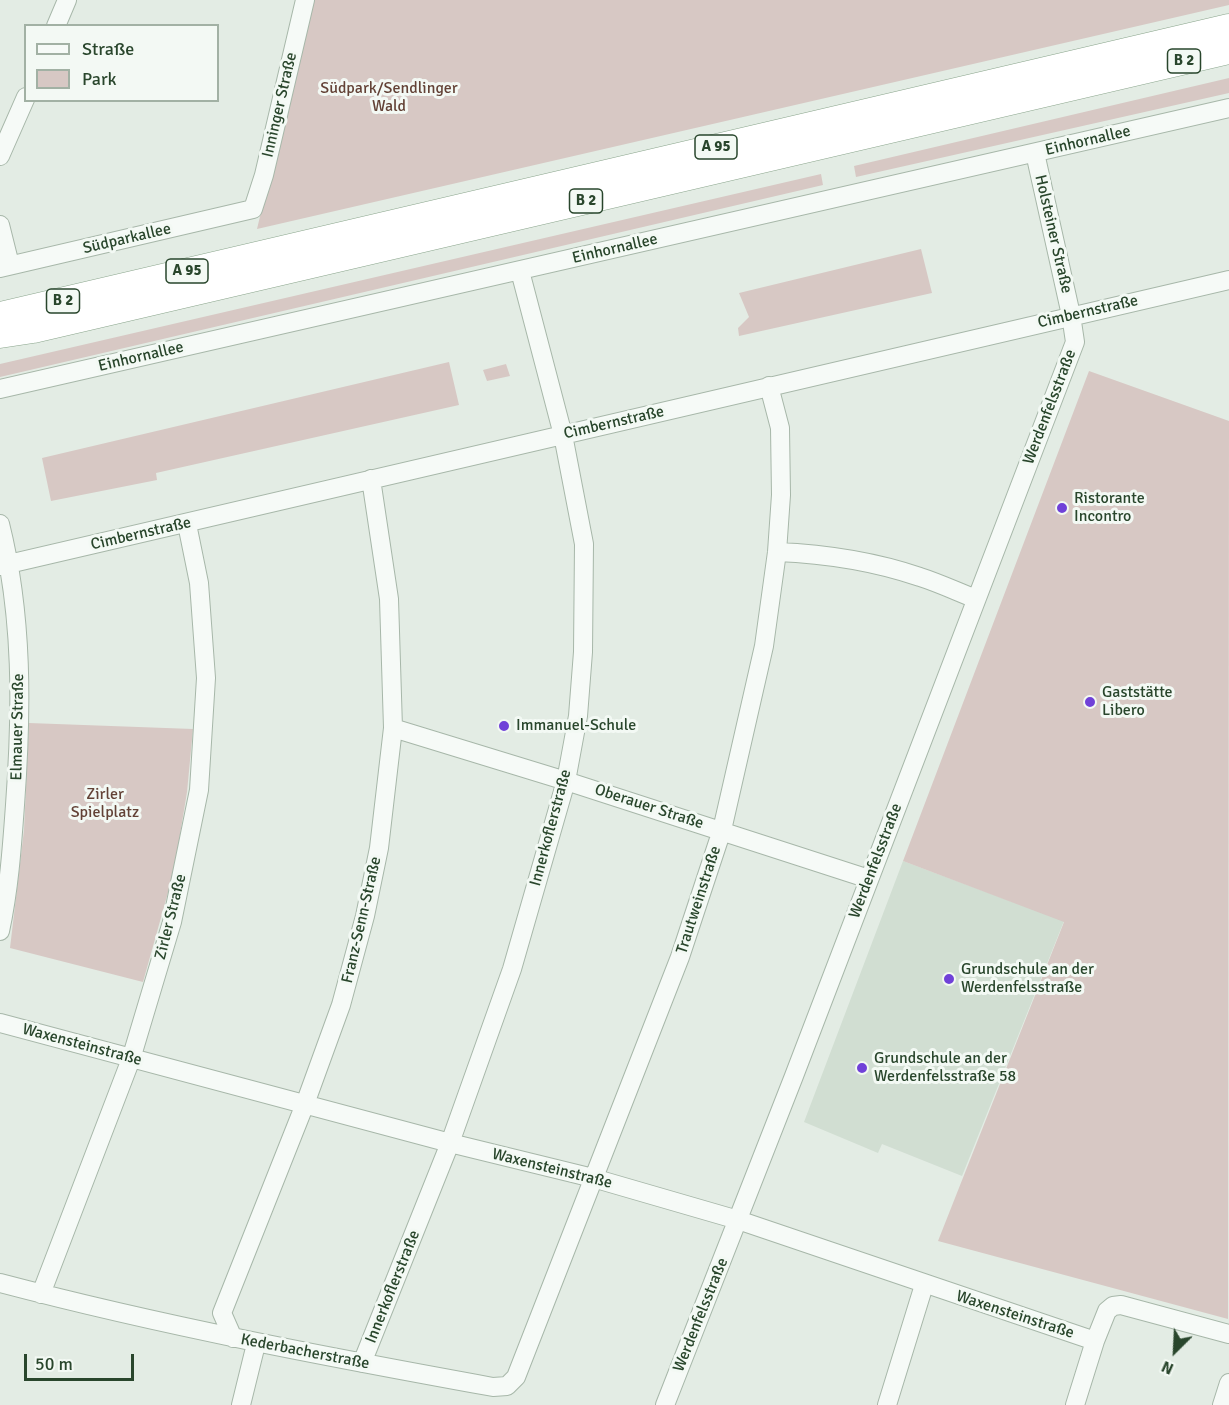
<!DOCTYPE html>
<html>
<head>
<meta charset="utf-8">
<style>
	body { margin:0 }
	#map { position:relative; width:1229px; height:1405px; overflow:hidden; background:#e3ece4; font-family:Signika,sans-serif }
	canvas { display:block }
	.legend { position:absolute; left:24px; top:24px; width:195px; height:78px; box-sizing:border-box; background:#f3f9f4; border:2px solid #a2b1a4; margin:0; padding:8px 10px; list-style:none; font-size:18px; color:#29462c }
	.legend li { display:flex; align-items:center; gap:12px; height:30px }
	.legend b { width:30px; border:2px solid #a2b1a4 }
	.north { position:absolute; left:1145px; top:1321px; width:60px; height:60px; -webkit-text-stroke:4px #f3f9f4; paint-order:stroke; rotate:204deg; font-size:16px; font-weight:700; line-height:24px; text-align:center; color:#29462c }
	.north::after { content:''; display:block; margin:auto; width:21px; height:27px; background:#29462c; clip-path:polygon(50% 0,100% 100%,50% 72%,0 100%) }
	.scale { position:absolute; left:24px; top:1354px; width:110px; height:27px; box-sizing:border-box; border:3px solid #29462c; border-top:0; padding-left:8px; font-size:18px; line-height:21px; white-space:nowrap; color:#29462c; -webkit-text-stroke:4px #f3f9f4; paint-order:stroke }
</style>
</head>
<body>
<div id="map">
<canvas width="1229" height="1405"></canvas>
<ul class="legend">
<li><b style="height:8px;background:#f6faf7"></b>Straße</li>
<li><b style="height:16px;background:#d7c8c4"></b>Park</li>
</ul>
<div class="north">N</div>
<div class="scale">50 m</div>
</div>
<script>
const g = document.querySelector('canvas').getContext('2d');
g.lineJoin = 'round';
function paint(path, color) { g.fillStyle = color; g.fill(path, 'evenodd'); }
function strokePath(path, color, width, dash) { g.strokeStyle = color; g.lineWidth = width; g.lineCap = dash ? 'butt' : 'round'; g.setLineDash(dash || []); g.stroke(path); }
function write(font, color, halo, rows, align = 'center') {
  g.font = font + ' Signika,sans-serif'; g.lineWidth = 6; g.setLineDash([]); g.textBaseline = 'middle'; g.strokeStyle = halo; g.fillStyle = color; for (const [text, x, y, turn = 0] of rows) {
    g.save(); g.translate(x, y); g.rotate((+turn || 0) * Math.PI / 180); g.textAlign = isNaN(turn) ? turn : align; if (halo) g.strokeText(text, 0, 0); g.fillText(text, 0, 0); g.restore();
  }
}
paint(new Path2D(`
	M 903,861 L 1064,921 L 962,1176 L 882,1144 L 878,1153 L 804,1122 Z`), '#d1ded2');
paint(new Path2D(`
	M 312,0 L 1229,0 L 1229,5 L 257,229 Z
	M 1229,78 L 1229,93 L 856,177 L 854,166 Z
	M 821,174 L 823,185 L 0,377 L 0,364 Z
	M 921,249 L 932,293 L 739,336 L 738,328 L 749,317 L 739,293 Z
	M 449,362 L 459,405 L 156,473 L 157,480 L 51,501 L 42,458 Z
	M 506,364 L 510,376 L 487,381 L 483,370 Z
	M 1089,371 L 1229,421 L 1228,1319 L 938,1241 L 1064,922 L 903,861 Z
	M 29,723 L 193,729 L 187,792 L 174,871 L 143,982 L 10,948 L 24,830 Z`), '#d7c8c4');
const minor = new Path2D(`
	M 56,26 L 67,0
	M 0,156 L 26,97
	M 0,225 L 10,265
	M 0,268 L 253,209 L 264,175 L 305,0
	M 0,389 L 1229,108
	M 0,524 C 23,616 22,710 15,805 C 12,847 9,890 0,931
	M 777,552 C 826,554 873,561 920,577 C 939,583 958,592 976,599
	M 0,566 L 1229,280
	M 393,728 L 566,781 L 869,879
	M 0,1023 L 450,1143 L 593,1178 L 738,1220 L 1095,1341
	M 0,1283 C 163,1326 328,1357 493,1387 L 507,1386 L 516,1377 L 680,957 L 722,830 L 764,646 L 777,552 L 781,495 L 780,428 L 769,386
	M 41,1294 L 131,1059 L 172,922 L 199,790 L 206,678 L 199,583 L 187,524
	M 233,1338 L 222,1313 L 305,1104 L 341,1005 L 365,916 L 379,848 L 393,728 L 389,599 L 371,479
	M 362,1363 L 450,1143 L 512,969 L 566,781 L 578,716 L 583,652 L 584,544 L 563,435 L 520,271
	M 241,1405 L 256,1344
	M 665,1405 L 794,1076 L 1075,342 L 1071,315 L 1035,153
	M 887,1405 L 924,1285
	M 1075,1405 L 1095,1341 L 1107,1311 L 1113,1306 L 1121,1305 L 1229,1334
	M 1222,1405 L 1229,1383`);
const highway = new Path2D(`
	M 0,315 L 1229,27
	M 0,335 L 33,330 L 1229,51`);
strokePath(minor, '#a7b7a9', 20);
strokePath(highway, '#89a48b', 27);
strokePath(minor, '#f6faf7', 18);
strokePath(highway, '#fff', 26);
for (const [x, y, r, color] of [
	[1062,508,6,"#7041d8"],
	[1090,702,6,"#7041d8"],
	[504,726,6,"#7041d8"],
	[949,979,6,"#7041d8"],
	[862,1068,6,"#7041d8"]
]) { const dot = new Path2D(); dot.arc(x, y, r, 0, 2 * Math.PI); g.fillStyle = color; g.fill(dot); strokePath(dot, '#f3f9f4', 2); }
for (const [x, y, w] of [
	[1184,61,33],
	[716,147,42],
	[586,201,33],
	[187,271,42],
	[63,301,33]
]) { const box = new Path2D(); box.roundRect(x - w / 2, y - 12, w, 24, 4.5); g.fillStyle = '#f3f9f4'; g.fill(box); strokePath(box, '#29462c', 1.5); }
write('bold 15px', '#29462c', null, [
	["B 2",1184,61],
	["A 95",716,147],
	["B 2",586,201],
	["A 95",187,271],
	["B 2",63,301]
]);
write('16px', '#634236', '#f3f9f4', [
	["Südpark/Sendlinger",389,89],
	["Wald",389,107],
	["Zirler",105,795],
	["Spielplatz",105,813]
]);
write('16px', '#29462c', '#f3f9f4', [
	["Inninger Straße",280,105,-77],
	["Einhornallee",1088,141,-13],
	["Holsteiner Straße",1053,234,77],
	["Südparkallee",127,239,-13],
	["Einhornallee",615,249,-13],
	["Cimbernstraße",1088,312,-13],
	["Einhornallee",141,357,-13],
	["Werdenfelsstraße",1050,407,-69],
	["Cimbernstraße",614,423,-13],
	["Cimbernstraße",141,534,-13],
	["Elmauer Straße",18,727,-89],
	["Oberauer Straße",649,807,18],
	["Innerkoflerstraße",551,828,-75],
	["Werdenfelsstraße",876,861,-69],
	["Trautweinstraße",699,900,-72],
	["Zirler Straße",171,917,-76],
	["Franz-Senn-Straße",362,920,-77],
	["Waxensteinstraße",82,1045,15],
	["Waxensteinstraße",552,1169,14],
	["Innerkoflerstraße",393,1287,-68],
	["Werdenfelsstraße",701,1315,-68],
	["Waxensteinstraße",1015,1315,18],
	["Kederbacherstraße",305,1352,11]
]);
write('16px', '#29462c', '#f3f9f4', [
	["Ristorante",1074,499],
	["Incontro",1074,517],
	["Gaststätte",1102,693],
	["Libero",1102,711],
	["Immanuel-Schule",516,726],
	["Grundschule an der",961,970],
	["Werdenfelsstraße",961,988],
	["Grundschule an der",874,1059],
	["Werdenfelsstraße 58",874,1077]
], 'left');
</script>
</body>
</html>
